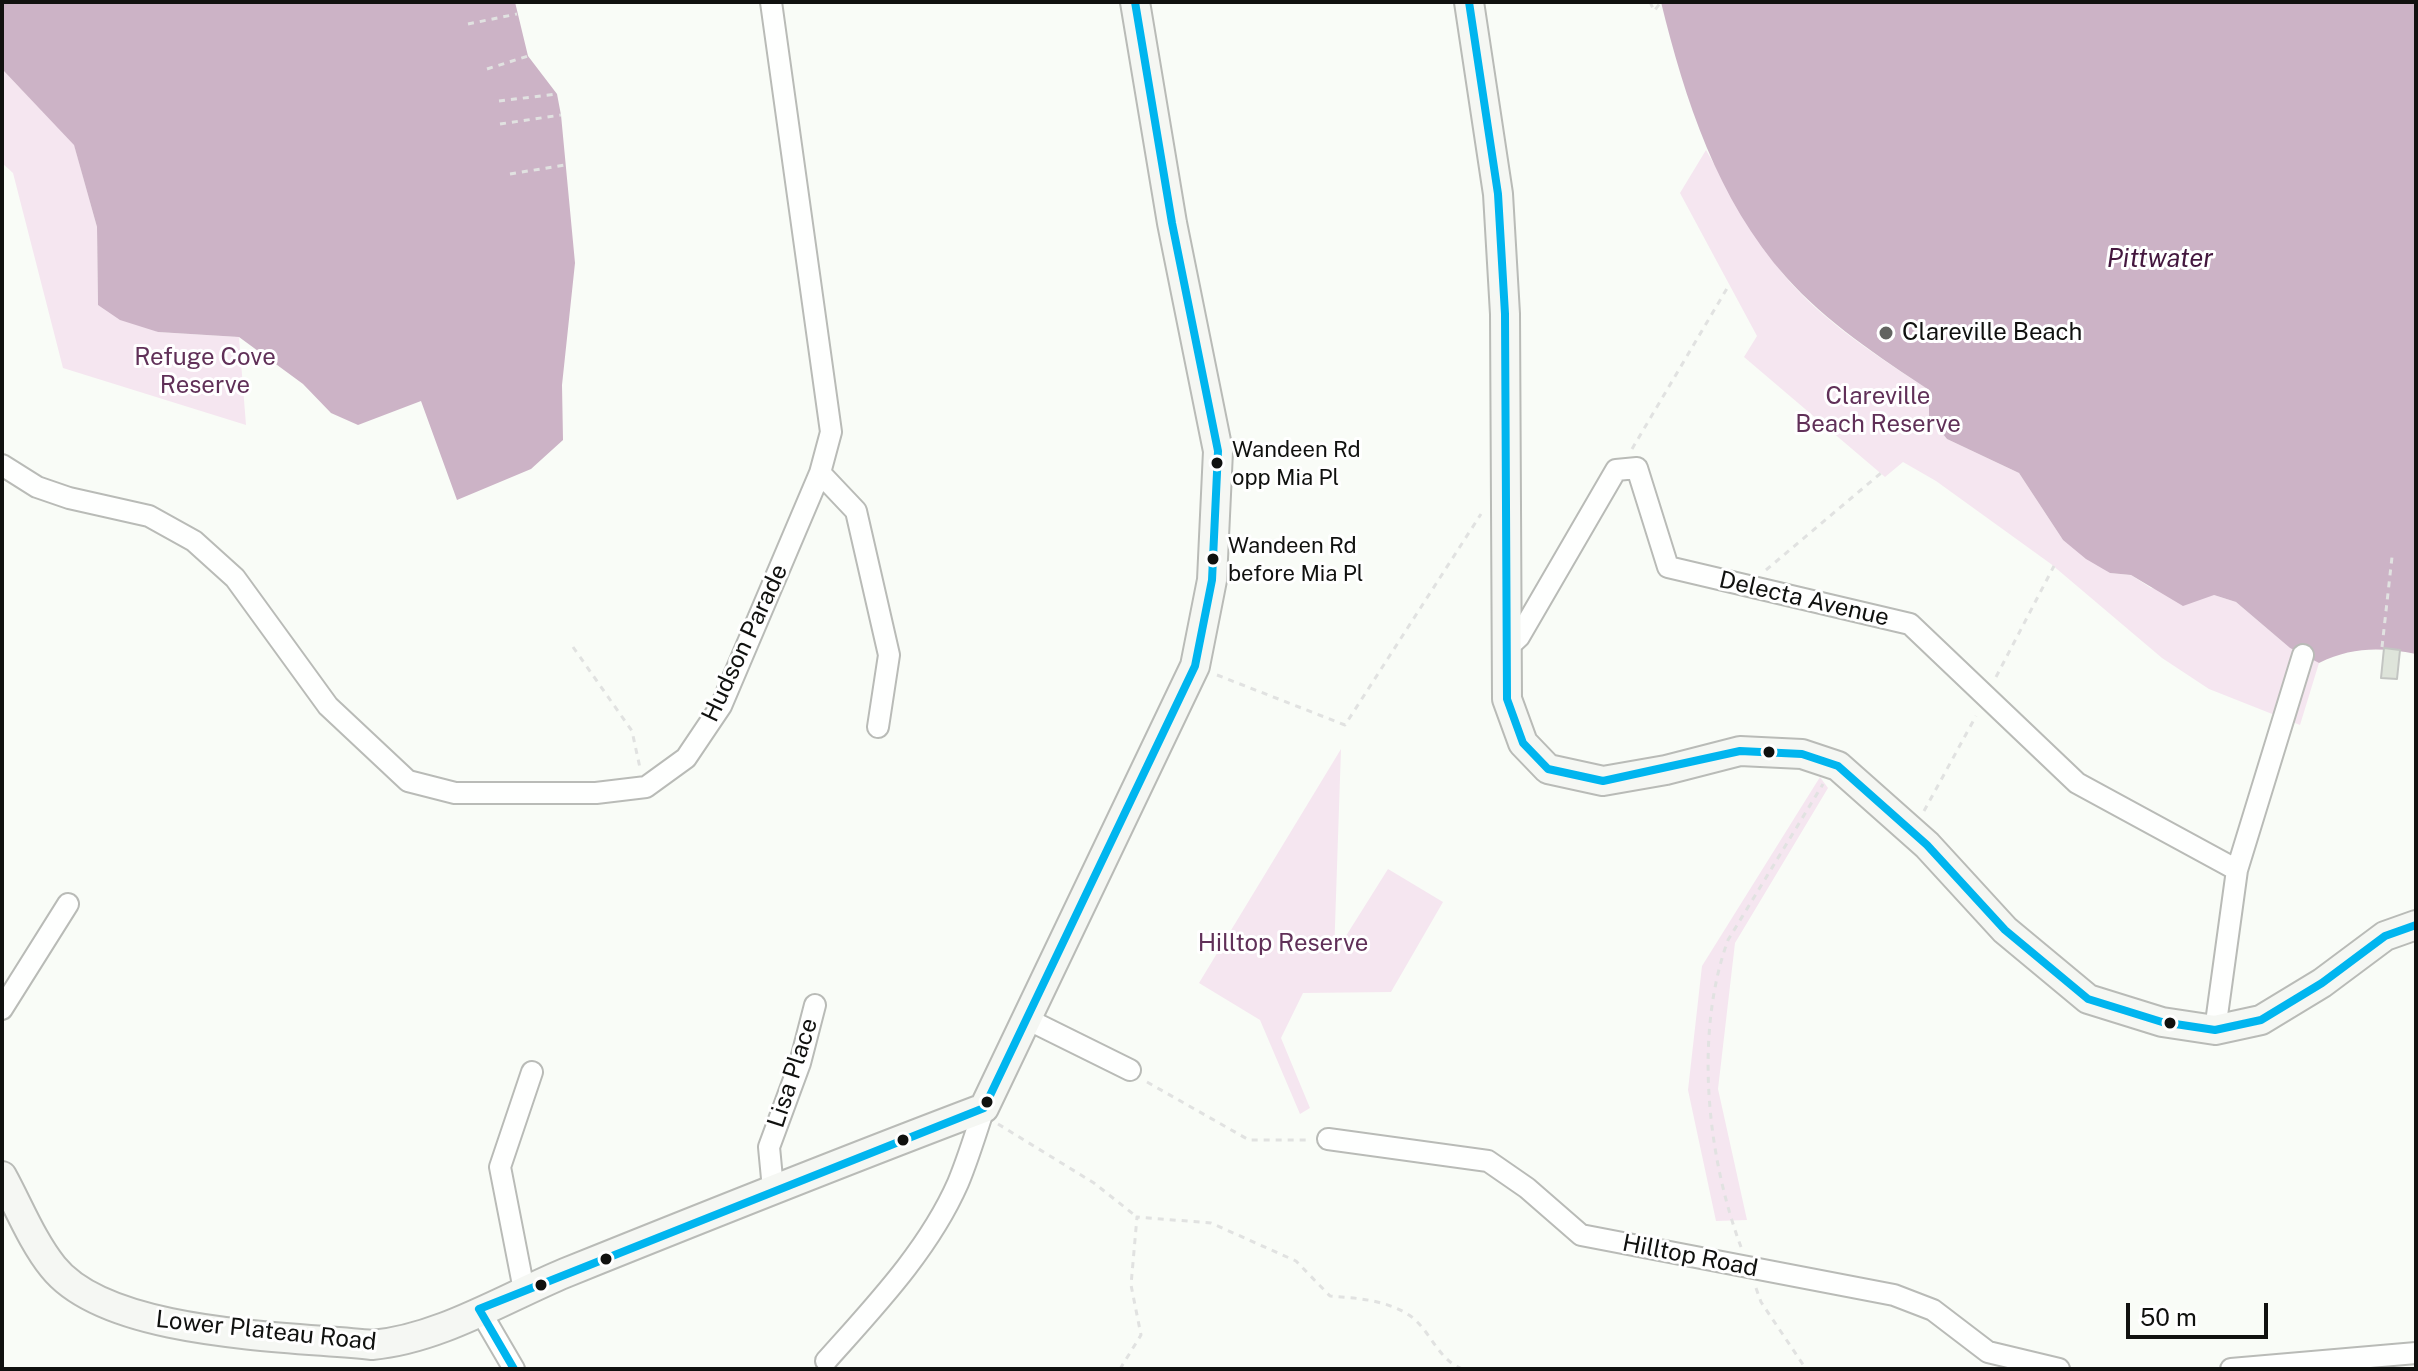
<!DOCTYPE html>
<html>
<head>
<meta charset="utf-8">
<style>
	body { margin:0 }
	#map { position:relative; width:2418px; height:1371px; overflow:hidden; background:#f9fcf7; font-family:"Public Sans",sans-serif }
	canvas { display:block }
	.frame { position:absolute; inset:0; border:4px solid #10110f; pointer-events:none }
	.scale { position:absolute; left:2126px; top:1303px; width:142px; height:36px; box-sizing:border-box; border:4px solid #10110f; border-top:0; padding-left:10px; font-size:24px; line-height:28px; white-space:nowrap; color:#10110f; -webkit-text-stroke:6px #fff; paint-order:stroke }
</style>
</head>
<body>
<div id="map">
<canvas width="2418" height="1371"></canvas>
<div class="frame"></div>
<div class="scale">50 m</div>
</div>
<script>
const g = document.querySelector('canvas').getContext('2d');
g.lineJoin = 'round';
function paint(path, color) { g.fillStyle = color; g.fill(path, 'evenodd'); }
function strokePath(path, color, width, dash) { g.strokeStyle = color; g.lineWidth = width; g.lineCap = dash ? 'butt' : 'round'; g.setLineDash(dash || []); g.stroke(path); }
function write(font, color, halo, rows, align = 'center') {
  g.font = font + ' "Public Sans",sans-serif'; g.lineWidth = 6; g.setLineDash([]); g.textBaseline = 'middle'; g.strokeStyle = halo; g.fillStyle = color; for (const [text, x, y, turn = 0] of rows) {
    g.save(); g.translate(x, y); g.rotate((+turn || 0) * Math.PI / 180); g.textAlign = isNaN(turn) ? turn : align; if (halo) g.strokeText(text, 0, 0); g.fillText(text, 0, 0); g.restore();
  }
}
paint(new Path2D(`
	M 2,69 L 74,144 L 97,227 L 98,305 L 158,332 L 239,337 L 246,425 L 63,368 L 13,173 L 2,163 Z
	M 1706,150 C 1730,192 1753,237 1784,275 C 1823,322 1879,357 1929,390 L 1929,417 L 1947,439 L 2019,473 L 2063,540 L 2110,573 L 2131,575 L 2151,588 L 2214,595 L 2236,602 L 2290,648 L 2319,663 L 2300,725 L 2209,689 L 2162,658 L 2051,564 L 1936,481 L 1903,462 L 1885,477 L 1744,357 L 1757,336 L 1680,193 Z
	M 1341,749 L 1334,955 L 1388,869 L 1443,902 L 1391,992 L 1303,993 L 1281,1038 L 1310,1108 L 1300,1114 L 1260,1020 L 1199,983 Z
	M 1820,777 L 1828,788 L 1735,943 L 1718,1089 L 1747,1220 L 1716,1221 L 1688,1090 L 1702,966 Z`), '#f5e6f0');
paint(new Path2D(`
	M 2,2 L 515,2 L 528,56 L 557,94 L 561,115 L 575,263 L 562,385 L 563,440 L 531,469 L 457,500 L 421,401 L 358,425 L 331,413 L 303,384 L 239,337 L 158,332 L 120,320 L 98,305 L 97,227 L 74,145 L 2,69 Z
	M 1661,2 L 2416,2 L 2416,654 C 2380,647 2352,647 2319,663 L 2290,648 L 2236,602 L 2214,595 L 2183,606 L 2131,575 L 2110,573 L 2086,559 L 2063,540 L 2019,473 L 1947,439 L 1929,417 L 1929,390 C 1879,357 1826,322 1786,277 C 1717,199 1685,100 1661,2 Z`), '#ccb3c6');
const building = new Path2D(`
	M 2384,648 L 2400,650 L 2397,679 L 2381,678 Z`);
paint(building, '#dee4da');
strokePath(building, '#c3c5c2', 2);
const street = new Path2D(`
	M 2,465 L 37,487 L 69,498 L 149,516 L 194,541 L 235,578 L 328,706 L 408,781 L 455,793 L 596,793 L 646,787 L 686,758 L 721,706 L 820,473 L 831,432 L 771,2
	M 820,473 L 856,511 L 889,655 L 878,727
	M 1506,649 L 1519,637 L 1616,470 L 1637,468 L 1668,567 L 1910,624 L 2077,783 L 2237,870 L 2303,655
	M 2,1009 L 68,904
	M 1029,1020 L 1130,1070
	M 2215,1030 L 2237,870
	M 1328,1139 L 1488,1161 L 1527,1188 L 1581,1235 L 1894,1295 L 1933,1310 L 1988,1352 L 2059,1369
	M 773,1189 L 769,1147 L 800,1063 L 815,1005
	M 524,1290 L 500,1167 L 532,1072
	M 479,1309 L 514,1369
	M 826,1361 C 874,1307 928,1251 958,1183 C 968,1159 976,1133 984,1108
	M 2231,1369 L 2416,1353`);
const secondary = new Path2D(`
	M 1469,2 L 1498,194 L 1505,314 L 1507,699 L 1523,743 L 1548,769 L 1603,781 L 1666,770 L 1740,751 L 1802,754 L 1838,766 L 1927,845 L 2005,930 L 2088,999 L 2162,1022 L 2215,1030 L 2261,1020 L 2322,983 L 2385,936 L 2416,925
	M 2,1176 C 18,1205 32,1241 53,1267 C 108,1336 287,1336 372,1345 C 439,1339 503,1299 565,1273 C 704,1217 844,1161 984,1108 L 1195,666 L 1212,580 L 1218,451 L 1172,223 L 1135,2`);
strokePath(street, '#b9bbb7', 24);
strokePath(secondary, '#b9bbb7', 32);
strokePath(new Path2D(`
	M 1650,2 L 1654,11 L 1661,2
	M 468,24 L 517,14
	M 487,69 L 528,56
	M 499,101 L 557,94
	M 500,124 L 561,115
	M 510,174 L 565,165
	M 1632,449 L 1729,285
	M 1766,570 L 1881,473
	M 573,647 L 632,731 L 640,768
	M 2382,647 L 2392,557
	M 1217,675 L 1345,725 L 1481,514
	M 1996,677 L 2054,566
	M 1924,811 L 1976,716
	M 1147,1082 L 1249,1140 L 1308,1140
	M 998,1124 L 1094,1183 L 1137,1217
	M 1741,1247 C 1707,1156 1694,1033 1728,940 L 1823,784
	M 1756,1288 L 1761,1302 L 1806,1369
	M 1120,1369 L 1141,1335 L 1131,1285 L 1137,1217 L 1211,1223 L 1296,1261 L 1330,1296 C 1357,1298 1386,1300 1409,1315 C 1430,1329 1437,1359 1462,1369`), '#e1e2e1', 3, [6, 6]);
strokePath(street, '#fefffe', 20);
strokePath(secondary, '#f5f7f3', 28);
strokePath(new Path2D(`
	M 1469,2 L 1498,194 L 1505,314 L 1507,699 L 1523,743 L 1548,769 L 1603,781 L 1740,751 L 1802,754 L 1838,766 L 1927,845 L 2005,930 L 2088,999 L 2162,1022 L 2215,1030 L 2261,1020 L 2322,983 L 2385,936 L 2416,925
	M 514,1369 L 479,1309 L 984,1108 L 1195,666 L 1212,580 L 1218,451 L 1172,223 L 1135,2`), '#00b5ef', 8);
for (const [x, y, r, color] of [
	[1886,333,8,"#626360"],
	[1217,463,7,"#10110f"],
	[1213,559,7,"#10110f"],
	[1769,752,7,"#10110f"],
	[2170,1023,7,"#10110f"],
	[987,1102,7,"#10110f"],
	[903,1140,7,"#10110f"],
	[606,1259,7,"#10110f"],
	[541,1285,7,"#10110f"]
]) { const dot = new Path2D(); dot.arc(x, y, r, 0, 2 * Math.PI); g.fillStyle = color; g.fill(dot); strokePath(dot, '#fff', 3); }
write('22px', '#10110f', '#fff', [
	["Wandeen Rd",1232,450],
	["opp Mia Pl",1232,478],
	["Wandeen Rd",1228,546],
	["before Mia Pl",1228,574]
], 'left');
write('24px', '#10110f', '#fff', [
	["Clareville Beach",1902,333]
], 'left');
write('24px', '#603058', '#fff', [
	["Refuge Cove",205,358],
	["Reserve",205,386],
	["Clareville",1878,397],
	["Beach Reserve",1878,425],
	["Hilltop Reserve",1283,944]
]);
write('24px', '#10110f', '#fff', [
	["Delecta Avenue",1804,599,13],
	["Hudson Parade",745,643,-65],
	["Lisa Place",793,1073,-72],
	["Hilltop Road",1690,1256,11],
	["Lower Plateau Road",266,1331,6]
]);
write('italic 26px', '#44173e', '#fff', [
	["Pittwater",2160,259]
]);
</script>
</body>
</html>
